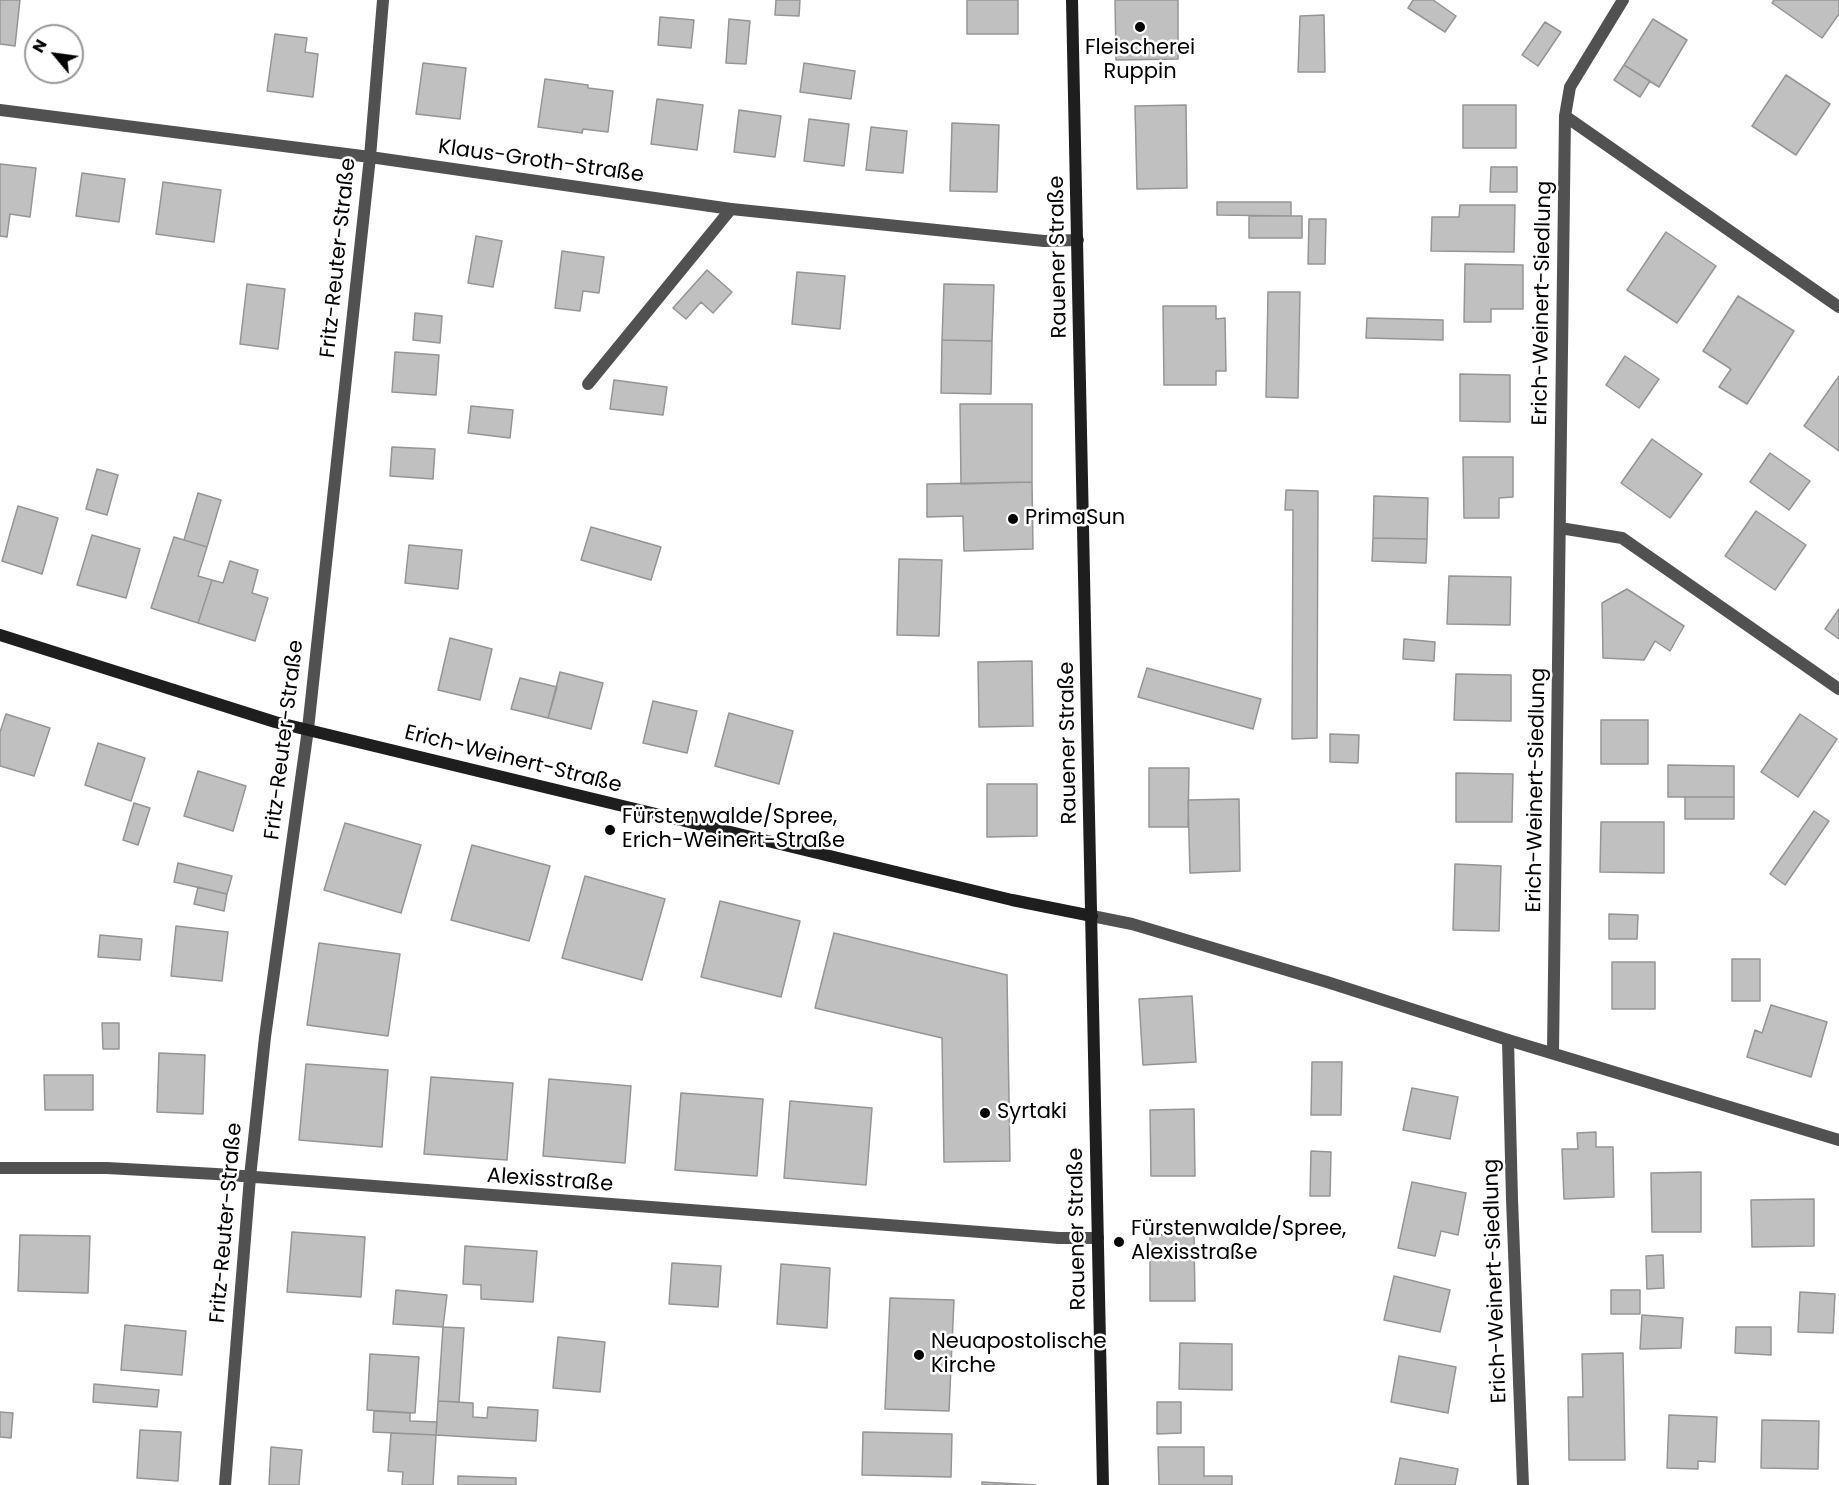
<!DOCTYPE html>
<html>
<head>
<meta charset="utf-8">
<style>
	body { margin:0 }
	#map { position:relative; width:1839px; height:1485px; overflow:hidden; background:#fff; font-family:Poppins,sans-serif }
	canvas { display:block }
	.north { position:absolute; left:24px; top:24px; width:60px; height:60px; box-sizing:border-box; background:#fff; border:2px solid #999; border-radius:50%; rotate:299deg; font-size:16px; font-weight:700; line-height:24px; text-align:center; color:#000 }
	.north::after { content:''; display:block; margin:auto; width:21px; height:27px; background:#000; clip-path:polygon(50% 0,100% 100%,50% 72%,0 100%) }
</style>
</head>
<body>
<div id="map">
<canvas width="1839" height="1485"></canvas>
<div class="north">N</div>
</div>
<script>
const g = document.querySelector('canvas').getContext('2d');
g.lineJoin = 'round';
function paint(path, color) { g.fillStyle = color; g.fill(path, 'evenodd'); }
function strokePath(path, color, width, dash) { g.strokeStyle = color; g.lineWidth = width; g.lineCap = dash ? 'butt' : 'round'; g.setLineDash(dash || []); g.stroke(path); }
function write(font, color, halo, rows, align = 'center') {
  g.font = font + ' Poppins,sans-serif'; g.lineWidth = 5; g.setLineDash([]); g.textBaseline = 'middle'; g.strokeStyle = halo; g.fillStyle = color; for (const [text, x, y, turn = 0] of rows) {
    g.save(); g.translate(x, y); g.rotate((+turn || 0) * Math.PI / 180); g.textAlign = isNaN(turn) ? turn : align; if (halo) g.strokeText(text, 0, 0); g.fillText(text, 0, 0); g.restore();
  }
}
const building = new Path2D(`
	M 0,0 L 20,0 L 15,46 L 0,44 Z
	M 776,0 L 800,0 L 799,16 L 775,15 Z
	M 967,0 L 1018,0 L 1018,34 L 967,34 Z
	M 1115,0 L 1178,0 L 1178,59 L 1116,60 Z
	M 1413,0 L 1433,0 L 1456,16 L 1445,32 L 1408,8 Z
	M 1774,0 L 1839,0 L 1839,14 L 1822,38 L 1772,3 Z
	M 1324,15 L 1325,72 L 1298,72 L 1300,16 Z
	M 660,17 L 694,20 L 691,48 L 658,45 Z
	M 729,19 L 750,21 L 746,64 L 726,63 Z
	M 1653,19 L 1687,40 L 1659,87 L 1624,65 Z
	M 1545,22 L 1561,32 L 1538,66 L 1522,55 Z
	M 275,34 L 307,38 L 305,52 L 318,54 L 313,97 L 267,91 Z
	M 423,63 L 466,68 L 460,119 L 416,114 Z
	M 804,63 L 855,71 L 851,99 L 800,92 Z
	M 1624,65 L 1650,81 L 1640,97 L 1614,80 Z
	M 1786,75 L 1830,104 L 1796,155 L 1752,126 Z
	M 545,79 L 588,85 L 588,88 L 613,91 L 608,132 L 583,129 L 582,133 L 538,127 Z
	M 657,99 L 703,105 L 697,150 L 651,144 Z
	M 1186,105 L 1187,188 L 1137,189 L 1135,106 Z
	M 1463,105 L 1516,105 L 1516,148 L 1463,148 Z
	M 739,110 L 781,116 L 775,157 L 734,152 Z
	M 809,119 L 849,124 L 844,166 L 804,161 Z
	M 952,123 L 999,125 L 997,192 L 950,191 Z
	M 871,127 L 907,131 L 903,173 L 866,170 Z
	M 0,164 L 36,168 L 30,217 L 10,214 L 7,237 L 0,236 Z
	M 1491,167 L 1517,167 L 1517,192 L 1490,192 Z
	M 82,173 L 125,179 L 119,222 L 76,216 Z
	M 163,182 L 221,190 L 214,242 L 156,234 Z
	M 1217,202 L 1291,202 L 1291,216 L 1217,215 Z
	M 1460,205 L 1515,205 L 1514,252 L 1431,251 L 1432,217 L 1459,217 Z
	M 1249,216 L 1302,216 L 1302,238 L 1249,238 Z
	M 1309,219 L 1326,219 L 1325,264 L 1308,264 Z
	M 1666,232 L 1716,266 L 1677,323 L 1627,290 Z
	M 476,236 L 502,241 L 493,287 L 468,283 Z
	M 562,251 L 604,257 L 599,293 L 583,291 L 580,311 L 555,308 Z
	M 1465,264 L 1523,265 L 1523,309 L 1491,309 L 1491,322 L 1464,322 Z
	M 707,270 L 732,292 L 713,313 L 701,302 L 686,319 L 673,308 Z
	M 797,272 L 845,276 L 840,329 L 792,324 Z
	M 247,284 L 285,289 L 278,349 L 240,344 Z
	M 944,284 L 994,285 L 992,341 L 942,340 Z
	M 1268,292 L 1300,292 L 1298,398 L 1266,397 Z
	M 1738,296 L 1794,331 L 1747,404 L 1719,387 L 1731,369 L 1703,351 Z
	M 1163,306 L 1216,306 L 1216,319 L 1225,318 L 1226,371 L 1216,371 L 1216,385 L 1164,385 Z
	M 415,313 L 442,316 L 440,343 L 413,340 Z
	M 1367,318 L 1443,320 L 1443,340 L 1366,338 Z
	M 942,340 L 992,341 L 991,394 L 941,393 Z
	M 395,352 L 439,355 L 436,395 L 392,392 Z
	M 1625,356 L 1659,379 L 1639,408 L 1606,385 Z
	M 1460,374 L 1510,375 L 1510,422 L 1460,421 Z
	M 1839,376 L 1839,451 L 1804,426 Z
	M 614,380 L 667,387 L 663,415 L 610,409 Z
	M 960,404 L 1032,404 L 1032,482 L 961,484 Z
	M 471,406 L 513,410 L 510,438 L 468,433 Z
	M 1652,439 L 1702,474 L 1670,518 L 1621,483 Z
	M 392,447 L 435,449 L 433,479 L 390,476 Z
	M 1770,453 L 1810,481 L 1789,510 L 1750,482 Z
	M 1463,457 L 1513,457 L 1513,497 L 1499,498 L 1499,518 L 1464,518 Z
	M 97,469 L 118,475 L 107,515 L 86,509 Z
	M 1032,482 L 1033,549 L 964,551 L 963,516 L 927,517 L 927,484 Z
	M 1286,490 L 1318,491 L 1317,738 L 1292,739 L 1293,510 L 1285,510 Z
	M 198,493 L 221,500 L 207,547 L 184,540 Z
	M 1374,496 L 1428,498 L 1427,539 L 1373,538 Z
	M 18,506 L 58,518 L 42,574 L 2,561 Z
	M 1756,511 L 1806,545 L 1775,590 L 1725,556 Z
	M 591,527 L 661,547 L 651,580 L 581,560 Z
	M 92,535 L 140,549 L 126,598 L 77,585 Z
	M 174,537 L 207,547 L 198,576 L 212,580 L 198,623 L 151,608 Z
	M 1373,538 L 1427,539 L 1426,563 L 1372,561 Z
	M 409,545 L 462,550 L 458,589 L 405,583 Z
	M 899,559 L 942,560 L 939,636 L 897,635 Z
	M 230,561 L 258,570 L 252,593 L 268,598 L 255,641 L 198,623 L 212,580 L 223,583 Z
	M 1449,576 L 1511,577 L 1510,625 L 1447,624 Z
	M 1627,589 L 1684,626 L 1670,651 L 1655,641 L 1644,660 L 1603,658 L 1602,603 Z
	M 1839,609 L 1839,639 L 1825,629 Z
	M 450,638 L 492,649 L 480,700 L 438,690 Z
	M 1404,639 L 1435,642 L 1434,661 L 1403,659 Z
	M 1032,661 L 1033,726 L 979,727 L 978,662 Z
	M 1147,668 L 1261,699 L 1253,729 L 1138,697 Z
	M 560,672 L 603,683 L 591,729 L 548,718 Z
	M 1456,674 L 1511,675 L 1511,721 L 1454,720 Z
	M 520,678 L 557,687 L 548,718 L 511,709 Z
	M 653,701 L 697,711 L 687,753 L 643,743 Z
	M 729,713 L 793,731 L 779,784 L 715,766 Z
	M 6,714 L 50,728 L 34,776 L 0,766 L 0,732 Z
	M 1800,714 L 1837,739 L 1798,797 L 1761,772 Z
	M 1601,720 L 1648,720 L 1648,764 L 1601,764 Z
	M 1330,734 L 1359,735 L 1358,763 L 1330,762 Z
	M 98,743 L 145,758 L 131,801 L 85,785 Z
	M 1668,765 L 1734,766 L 1734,797 L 1668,797 Z
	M 1149,768 L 1189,768 L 1188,827 L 1149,827 Z
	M 198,771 L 246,786 L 233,831 L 184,816 Z
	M 1456,773 L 1513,774 L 1512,822 L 1456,822 Z
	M 987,784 L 1037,784 L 1037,836 L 987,837 Z
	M 1685,797 L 1734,797 L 1734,819 L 1685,819 Z
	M 1239,799 L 1240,871 L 1190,873 L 1188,800 Z
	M 134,803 L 150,808 L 138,845 L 123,840 Z
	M 1814,811 L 1829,821 L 1785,885 L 1770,874 Z
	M 1601,822 L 1664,822 L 1664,873 L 1600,872 Z
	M 345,823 L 421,845 L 401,913 L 324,890 Z
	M 472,845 L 550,866 L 529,941 L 451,920 Z
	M 178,863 L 232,876 L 227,894 L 174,882 Z
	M 1455,864 L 1501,866 L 1499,931 L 1453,930 Z
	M 585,876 L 665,899 L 642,980 L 562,958 Z
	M 198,887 L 227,894 L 224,911 L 194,904 Z
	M 720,901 L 800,921 L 781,997 L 701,977 Z
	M 1609,914 L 1638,915 L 1637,939 L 1609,939 Z
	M 176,926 L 228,932 L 222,981 L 171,976 Z
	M 834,933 L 1007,975 L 1010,1161 L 944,1162 L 942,1038 L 815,1008 Z
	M 100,935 L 142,939 L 140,960 L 98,957 Z
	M 319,943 L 400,954 L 388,1036 L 307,1025 Z
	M 1732,959 L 1760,959 L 1760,1001 L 1732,1001 Z
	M 1612,962 L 1655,962 L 1655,1009 L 1612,1009 Z
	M 1192,996 L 1196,1062 L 1143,1065 L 1139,999 Z
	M 1771,1005 L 1827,1022 L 1811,1077 L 1747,1057 L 1755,1030 L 1762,1033 Z
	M 102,1023 L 119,1023 L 119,1049 L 103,1049 Z
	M 159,1053 L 205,1055 L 203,1114 L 157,1112 Z
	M 1312,1062 L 1342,1062 L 1341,1115 L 1311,1115 Z
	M 306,1064 L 388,1070 L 382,1147 L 299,1140 Z
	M 44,1075 L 93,1075 L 93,1110 L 45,1110 Z
	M 431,1077 L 513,1083 L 507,1160 L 424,1154 Z
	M 549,1079 L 631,1086 L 625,1163 L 543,1156 Z
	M 1412,1088 L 1458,1097 L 1450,1139 L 1403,1130 Z
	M 681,1093 L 763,1099 L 757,1176 L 675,1170 Z
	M 790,1101 L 872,1108 L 866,1185 L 784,1178 Z
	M 1194,1109 L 1195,1176 L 1151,1176 L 1150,1110 Z
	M 1596,1132 L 1596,1147 L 1613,1147 L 1614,1197 L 1564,1199 L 1562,1149 L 1578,1149 L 1577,1133 Z
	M 1311,1151 L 1331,1152 L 1330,1196 L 1310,1196 Z
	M 1701,1172 L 1701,1232 L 1652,1232 L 1651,1173 Z
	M 1412,1182 L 1466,1193 L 1458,1235 L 1441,1231 L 1435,1256 L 1398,1248 Z
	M 1814,1199 L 1814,1246 L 1752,1247 L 1751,1200 Z
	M 292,1232 L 365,1237 L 361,1297 L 287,1292 Z
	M 1194,1234 L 1195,1301 L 1150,1301 L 1150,1235 Z
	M 20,1235 L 90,1236 L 88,1293 L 18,1291 Z
	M 465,1246 L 537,1251 L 533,1302 L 481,1299 L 481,1285 L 463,1284 Z
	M 1663,1255 L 1664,1288 L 1647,1289 L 1646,1256 Z
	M 672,1263 L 721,1266 L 718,1307 L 669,1304 Z
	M 781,1264 L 830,1268 L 827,1328 L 777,1324 Z
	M 1394,1276 L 1450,1290 L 1440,1332 L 1384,1320 Z
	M 396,1290 L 447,1295 L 443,1327 L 393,1324 Z
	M 1611,1290 L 1640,1290 L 1640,1314 L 1611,1314 Z
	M 1800,1292 L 1835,1294 L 1833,1333 L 1798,1332 Z
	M 890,1298 L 954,1300 L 949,1411 L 885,1409 Z
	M 1642,1315 L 1683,1318 L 1681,1348 L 1640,1349 Z
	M 125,1325 L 186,1331 L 182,1375 L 121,1370 Z
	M 443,1327 L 464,1328 L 459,1402 L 438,1401 Z
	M 1736,1327 L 1771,1327 L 1771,1355 L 1735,1353 Z
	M 558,1337 L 605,1342 L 600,1392 L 553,1388 Z
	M 1180,1343 L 1232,1344 L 1232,1390 L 1179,1389 Z
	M 1623,1353 L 1625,1460 L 1569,1460 L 1568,1397 L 1583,1397 L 1582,1354 Z
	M 370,1354 L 419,1357 L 415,1413 L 367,1410 Z
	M 1399,1356 L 1456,1367 L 1448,1413 L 1391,1402 Z
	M 94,1384 L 159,1390 L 157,1407 L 93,1402 Z
	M 438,1401 L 473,1403 L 473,1417 L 487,1418 L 488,1407 L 538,1410 L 536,1441 L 436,1435 Z
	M 1157,1402 L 1181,1402 L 1181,1433 L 1157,1434 Z
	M 374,1411 L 410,1413 L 410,1421 L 437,1422 L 436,1435 L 373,1432 Z
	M 0,1412 L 13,1413 L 11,1438 L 0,1437 Z
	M 1669,1415 L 1717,1417 L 1715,1462 L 1698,1461 L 1698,1469 L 1667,1468 Z
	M 1762,1420 L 1819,1421 L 1818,1469 L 1761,1468 Z
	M 140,1430 L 181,1432 L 178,1481 L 137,1478 Z
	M 863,1432 L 952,1434 L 951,1477 L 862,1475 Z
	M 391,1433 L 436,1435 L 433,1485 L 402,1485 L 403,1472 L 388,1471 Z
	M 271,1447 L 302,1450 L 299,1485 L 269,1485 Z
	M 1158,1447 L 1204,1447 L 1204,1476 L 1232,1476 L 1232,1485 L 1159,1485 Z
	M 1400,1458 L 1458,1469 L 1455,1485 L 1395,1485 Z
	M 458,1476 L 516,1478 L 516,1485 L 458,1485 Z
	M 982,1482 L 1036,1485 L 982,1485 Z`);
paint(building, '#c0c0c0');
strokePath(building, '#959595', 1.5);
strokePath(new Path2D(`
	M 588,384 L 731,209`), '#515151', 12);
strokePath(new Path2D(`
	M 0,110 L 370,157 L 731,209 L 1044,241 L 1078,240
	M 1565,116 L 1839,307
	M 1560,528 L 1622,538 L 1839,689
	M 1508,1040 L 1512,1199 L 1523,1485
	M 1553,1052 L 1565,116 L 1570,87 L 1623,0
	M 0,1168 L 107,1168 L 216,1174 L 1059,1238 L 1098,1238
	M 225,1485 L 250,1177 L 265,1037 L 308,729 L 370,157 L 383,0`), '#515151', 12);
strokePath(new Path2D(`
	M 1092,916 L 1132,924 L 1327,982 L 1508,1040 L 1839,1140`), '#515151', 12);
strokePath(new Path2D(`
	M 1072,0 L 1103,1485
	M 0,635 L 275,722 L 1012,900 L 1092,916`), '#1e1e1e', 12);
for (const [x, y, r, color] of [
	[1140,27,6,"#000"],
	[1013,519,6,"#000"],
	[610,830,6,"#000"],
	[985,1113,6,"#000"],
	[1119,1242,6,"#000"],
	[919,1355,6,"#000"]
]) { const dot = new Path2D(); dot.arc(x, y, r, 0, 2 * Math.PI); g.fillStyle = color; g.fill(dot); strokePath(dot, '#fff', 2); }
write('21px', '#000', '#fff', [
	["Fleischerei",1140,49,"center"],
	["Ruppin",1140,73,"center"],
	["PrimaSun",1025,519],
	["Fürstenwalde/Spree,",622,818],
	["Erich-Weinert-Straße",622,842],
	["Syrtaki",997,1113],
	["Fürstenwalde/Spree,",1131,1230],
	["Alexisstraße",1131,1254],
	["Neuapostolische",931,1343],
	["Kirche",931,1367]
], 'left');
write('21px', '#000', '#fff', [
	["Klaus-Groth-Straße",541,162,8],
	["Rauener Straße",1059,257,-91],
	["Fritz-Reuter-Straße",339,258,-84],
	["Erich-Weinert-Siedlung",1543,303,-89],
	["Fritz-Reuter-Straße",285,740,-83],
	["Rauener Straße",1069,743,-91],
	["Erich-Weinert-Straße",513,760,14],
	["Erich-Weinert-Siedlung",1537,790,-89],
	["Alexisstraße",550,1181,4],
	["Fritz-Reuter-Straße",227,1223,-85],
	["Rauener Straße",1078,1229,-91],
	["Erich-Weinert-Siedlung",1496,1281,-92]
]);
</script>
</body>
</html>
